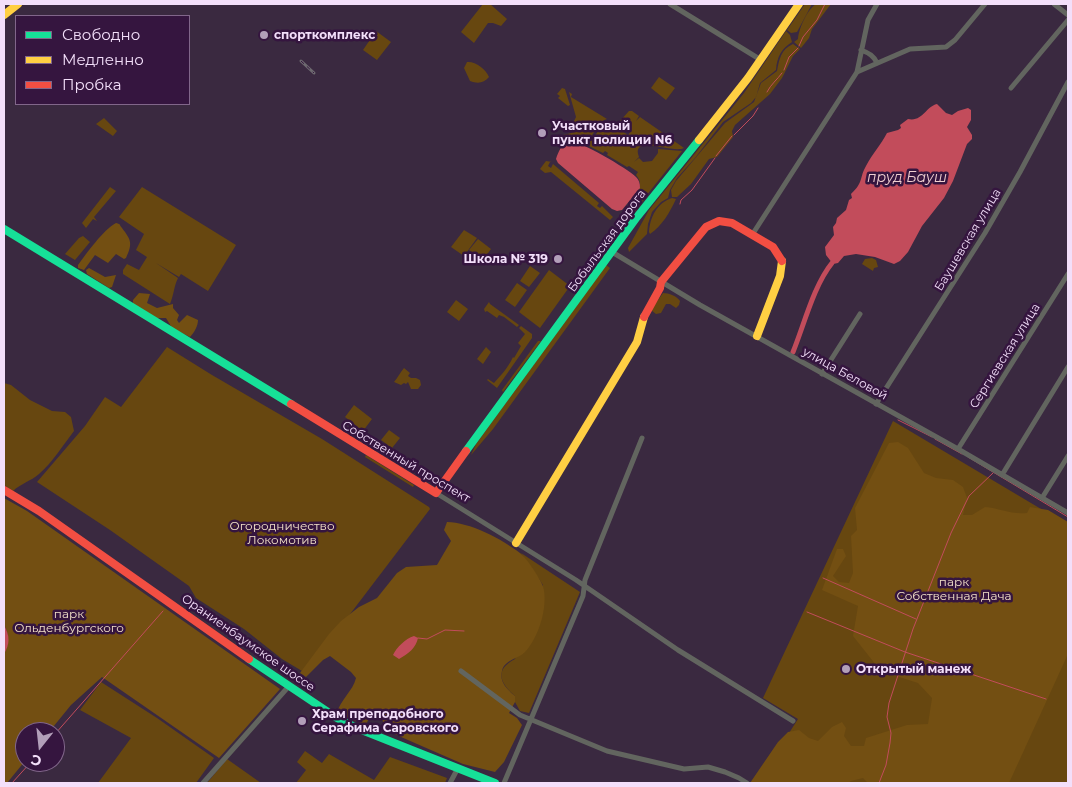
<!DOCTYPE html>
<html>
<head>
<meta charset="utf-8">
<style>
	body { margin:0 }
	#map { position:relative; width:1072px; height:787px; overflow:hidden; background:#3a2940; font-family:Montserrat,sans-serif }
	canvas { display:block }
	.frame { position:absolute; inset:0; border:5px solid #f3dffa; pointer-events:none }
	.legend { position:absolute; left:15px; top:15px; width:175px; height:90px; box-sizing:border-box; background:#35153f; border:1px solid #81668a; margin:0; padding:6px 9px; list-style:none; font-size:15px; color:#f3dffa }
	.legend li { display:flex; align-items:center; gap:10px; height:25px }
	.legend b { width:25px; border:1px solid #81668a }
	.north { position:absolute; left:15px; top:722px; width:50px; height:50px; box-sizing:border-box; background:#35153f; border:1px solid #81668a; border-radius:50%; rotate:196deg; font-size:14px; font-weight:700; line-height:20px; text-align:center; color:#f3dffa }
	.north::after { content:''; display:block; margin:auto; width:18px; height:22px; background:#b29fb9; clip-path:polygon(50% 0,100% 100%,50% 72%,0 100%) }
</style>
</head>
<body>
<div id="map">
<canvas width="1072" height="787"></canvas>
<div class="frame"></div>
<ul class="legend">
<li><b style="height:6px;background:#16e098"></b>Свободно</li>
<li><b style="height:6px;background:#ffcf43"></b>Медленно</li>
<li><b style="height:6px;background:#f24e42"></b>Пробка</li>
</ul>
<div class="north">С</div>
</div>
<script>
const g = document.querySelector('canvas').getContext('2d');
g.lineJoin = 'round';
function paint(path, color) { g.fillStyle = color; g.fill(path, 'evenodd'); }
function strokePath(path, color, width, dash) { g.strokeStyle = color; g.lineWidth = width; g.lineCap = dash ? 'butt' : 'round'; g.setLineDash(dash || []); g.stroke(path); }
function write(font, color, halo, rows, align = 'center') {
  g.font = font + ' Montserrat,sans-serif'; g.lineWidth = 5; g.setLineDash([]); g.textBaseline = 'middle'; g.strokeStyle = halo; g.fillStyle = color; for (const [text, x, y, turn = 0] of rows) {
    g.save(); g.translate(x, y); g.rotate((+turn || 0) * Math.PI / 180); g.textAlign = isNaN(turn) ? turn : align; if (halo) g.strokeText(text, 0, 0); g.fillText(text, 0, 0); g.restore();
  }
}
paint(new Path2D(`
	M 483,4 L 490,4 L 507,19 L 501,26 L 493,23 L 488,23 L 474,43 L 461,32 Z
	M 805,4 L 812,4 L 797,32 L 791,33 L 787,30 Z
	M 816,4 L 831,4 L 812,29 L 809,38 L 801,48 L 794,42 L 798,39 C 799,28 807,10 816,4 Z
	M 376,31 L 391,42 L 377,60 L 363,50 Z
	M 786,31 L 790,35 L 792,42 C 781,49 777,57 776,70 L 760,83 L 756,97 L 751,103 L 723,122 L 695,158 L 677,178 L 670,190 L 668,198 L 661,202 L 652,212 L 648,224 L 647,234 L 629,252 L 628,248 L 649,210 L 744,93 Z
	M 793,44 L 800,49 L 793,56 L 782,78 L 770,94 L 735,125 L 732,131 L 733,137 L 717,157 L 709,159 L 691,184 L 677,197 L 672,197 L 671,190 L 676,181 L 725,123 L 754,102 L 761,83 L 777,71 C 779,60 781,49 793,44 Z
	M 467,62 C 475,61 486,69 489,77 C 484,83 478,84 470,81 L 464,68 Z
	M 659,77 L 675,88 L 666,100 L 651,88 Z
	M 562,88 L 565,89 L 570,105 L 568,106 L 558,98 L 560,96 L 557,94 Z
	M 569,92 L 572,94 L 571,97 L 607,119 L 589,126 L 573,123 L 576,117 Z
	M 629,111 L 632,111 L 639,116 L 636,121 L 640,117 L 666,135 L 666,137 L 667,136 L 684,148 C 673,154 630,134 639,157 L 634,162 L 639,158 L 643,162 L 652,161 L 658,153 L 658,149 L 682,151 L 646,196 L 643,189 L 646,197 L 635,211 L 629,209 L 636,198 L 634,197 C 640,189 643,183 636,175 L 638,172 L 629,166 L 627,167 L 607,155 L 608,153 L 605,151 L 603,153 L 583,143 L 585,141 L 581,139 L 580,141 L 572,139 L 566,141 L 562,138 L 564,135 L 592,127 L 597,129 L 592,135 L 594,137 L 603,124 L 607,127 L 610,123 L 628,135 L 631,131 L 619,122 Z
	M 104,118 L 117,131 L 113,136 L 96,124 Z
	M 546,161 L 552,162 L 550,162 L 548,166 L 551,168 L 553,164 L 599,203 L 597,206 L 600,208 L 602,206 L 613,217 L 610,220 L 551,172 L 545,173 L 540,169 Z
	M 110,187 L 116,191 L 94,217 L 97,221 L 93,219 L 86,228 L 82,223 Z
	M 142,187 L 236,245 L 208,291 L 181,274 L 179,277 L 156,263 L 178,278 C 174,286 174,294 170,304 L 123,274 L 123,270 L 127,264 L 139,270 L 147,257 L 136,250 L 144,234 L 119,217 Z
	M 672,198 L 676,199 C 670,212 662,226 650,234 L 649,232 C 650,217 657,203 672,198 Z
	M 464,230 L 477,238 L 464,256 L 451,247 Z
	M 83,236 L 90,242 L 75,260 L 65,254 L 79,238 Z
	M 478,239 L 491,249 L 483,260 L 469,250 Z
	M 872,258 L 876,260 L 878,267 L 874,268 L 873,271 L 862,264 L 865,259 Z
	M 606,265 L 610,268 L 493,429 L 471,455 L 476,444 Z
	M 530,266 L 540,273 L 529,287 L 520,281 Z
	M 549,270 L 570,286 L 540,328 L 519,312 Z
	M 517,283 L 527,290 L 515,307 L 505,300 Z
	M 663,293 C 669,293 677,296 680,301 L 679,305 L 676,308 L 670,304 L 666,304 L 661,313 L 656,314 L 651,310 Z
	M 456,300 L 468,309 L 459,321 L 447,312 Z
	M 489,302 L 490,304 L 519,325 L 517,327 L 504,317 L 499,315 L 497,318 L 487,311 L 485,312 L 484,309 Z
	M 521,326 L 532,334 L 532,338 L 497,388 L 487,380 L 488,379 L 494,383 C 501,375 508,368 513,357 L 514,358 L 521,346 L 518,343 L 525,334 L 519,328 Z
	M 538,341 L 541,341 L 503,392 L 502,390 Z
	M 167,347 L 212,375 L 322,439 L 429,507 L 430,509 L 306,672 L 302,671 L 282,659 L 244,629 L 196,598 L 189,586 L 110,530 L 37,482 L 85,426 L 105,397 L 121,407 Z
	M 486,347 L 491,352 L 483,364 L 477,359 Z
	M 404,368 L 410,373 L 408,376 L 411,378 L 416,378 L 420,380 L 421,385 L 418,389 L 411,389 L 408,382 L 406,384 L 404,383 L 401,385 L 394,382 C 398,377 400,373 404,368 Z
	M 4,383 L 11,385 L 30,400 L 52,411 L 65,412 L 71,417 L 74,431 C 63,445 53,462 39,474 C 31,481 20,484 13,491 L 4,485 Z
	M 354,405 L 372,419 L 363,431 L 345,417 Z
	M 893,421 L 1068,525 L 1068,783 L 757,783 L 798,719 L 763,698 Z
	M 389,430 L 400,438 L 392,448 L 381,440 Z
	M 366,455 L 414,485 L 413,487 L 365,457 Z
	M 521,553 L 580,592 L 529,713 L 520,711 L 515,702 L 515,696 C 500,683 494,670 515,659 L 543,585 Z
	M 101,682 L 157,718 L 214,758 L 196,783 L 98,783 L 131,738 L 80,710 Z
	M 305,751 L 322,763 L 329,754 L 374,780 L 390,757 L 447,778 L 445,783 L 296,783 L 306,770 L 297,762 Z
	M 227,759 L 261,783 L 207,783 Z`), '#674710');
paint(new Path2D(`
	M 116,223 C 122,225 118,223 122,228 C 131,240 133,243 126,258 L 124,259 L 116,254 L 108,263 L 95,255 L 84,270 L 78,268 L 78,265 C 87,253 103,230 116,223 Z
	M 89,268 L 105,277 L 116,275 L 112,287 L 109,288 L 87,274 L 86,270 Z
	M 139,293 L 150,294 L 147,303 L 157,308 L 173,304 L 173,308 L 179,315 L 177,320 L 179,323 L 187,315 L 198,320 C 198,326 194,333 190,337 L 172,328 L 166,318 L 157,318 L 133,304 L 133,300 Z
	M 898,442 L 908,448 L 924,473 L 936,478 L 953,480 L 963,487 L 967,498 L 963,515 L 972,515 L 985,507 C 999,508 1012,515 1027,513 L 1030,507 L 1048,510 L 1068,522 L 1068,654 L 1009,783 L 868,783 L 863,778 L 851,781 L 848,783 L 750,783 L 778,742 L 788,732 L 799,730 L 809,738 L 818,741 L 832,727 L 842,722 L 846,728 L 844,736 L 851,746 L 864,746 L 866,738 L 907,725 L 928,724 L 932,698 L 918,683 L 893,675 L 876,665 L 853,636 L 858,606 L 822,590 L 837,549 L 843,549 L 846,556 L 833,576 L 839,582 L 849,583 L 853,573 L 851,536 L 857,530 L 855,508 L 889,443 Z
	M 4,498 L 27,511 L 280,689 L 219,758 L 102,677 L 71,705 L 49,732 L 25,732 L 25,761 L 7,783 L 4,783 L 4,654 C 9,643 10,636 4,625 Z
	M 447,522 C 469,522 502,539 520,553 C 526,557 539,577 542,584 C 547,594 544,615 540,625 C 537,634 531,646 525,652 C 518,659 504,660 502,671 C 499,682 508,690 515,696 L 515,702 L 509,713 L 517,718 L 522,725 L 504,762 L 495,772 L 463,764 L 385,730 L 382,718 L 372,715 L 365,725 L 337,713 C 340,700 353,691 356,678 L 351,672 L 330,656 L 323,660 L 306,677 L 300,673 L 329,634 L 341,621 L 359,607 L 377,598 L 397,573 L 406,567 L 437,565 L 451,541 L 444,530 Z`), '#734f12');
paint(new Path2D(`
	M 937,104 L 946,113 L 952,115 L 958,111 L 968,108 L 971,110 L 971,120 L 967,127 L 972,135 L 972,139 L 967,144 L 953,181 L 944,198 L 922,226 L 908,252 L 900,261 L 894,264 L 875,257 L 856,254 L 844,256 L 838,263 L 833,264 L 826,255 L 825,247 L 834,235 L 833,227 L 836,223 L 837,218 L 846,210 L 849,200 L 852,198 L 851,194 C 864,182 859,178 866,166 C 872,154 881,145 887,133 L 898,130 L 901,128 L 900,125 L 908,119 C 923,122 925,107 937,104 Z
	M 568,140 C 580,141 627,168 636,177 C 639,180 640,183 640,188 L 622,210 L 617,211 L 612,209 L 558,163 L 556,159 C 558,152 562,144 568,140 Z
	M 4,625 C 10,636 10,644 4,654 Z
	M 414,636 L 418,638 C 416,648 408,654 399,659 L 393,655 C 397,647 405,639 414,636 Z`), '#c24c5b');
strokePath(new Path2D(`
	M 799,46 L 803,37 L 817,20 L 825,4
	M 784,70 L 789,57 L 798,48
	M 767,92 C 771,84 777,80 782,73
	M 734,135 L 753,116 L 758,108
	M 716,156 L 732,136
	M 680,204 L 681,200 L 692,190 L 715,158
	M 898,420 L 932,437
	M 935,439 L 962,454
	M 968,457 L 1068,517
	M 823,578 L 916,619
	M 807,612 L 905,652 L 1046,699
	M 418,638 L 427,639 L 445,630 L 464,631
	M 55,734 L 163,611
	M 12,783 L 31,762
	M 879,783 L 886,765 L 890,743 L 891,733 L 887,717 L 889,703 L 913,629 L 951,533 L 969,496 L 993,473`), '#c24c5b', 1);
strokePath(new Path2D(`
	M 793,352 C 804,325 814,285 832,263`), '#c24c5b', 5);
strokePath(new Path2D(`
	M 670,4 L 761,60
	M 1054,4 L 1068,15
	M 861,50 C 869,53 874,56 877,63
	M 857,72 L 910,49 L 946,47 L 955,40 L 985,4
	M 1011,88 L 1068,20
	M 752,235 L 857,72 L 868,20 L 877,4
	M 612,252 L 700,305 L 958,449 L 1068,513
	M 822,374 L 860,314
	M 876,404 L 985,233 L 1020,172 L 1068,82
	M 958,449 L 1068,274
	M 1002,475 L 1068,367
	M 436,493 L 576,580 L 678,650 L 793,721
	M 1042,498 L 1068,456
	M 461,671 L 520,715 L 607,751 L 684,769 L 708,767 L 725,772 L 739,778 L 747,783
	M 203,783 L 289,686
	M 450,783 L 458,768
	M 504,783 L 583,596 L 585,580 L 642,438`), '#62655f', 5);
strokePath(new Path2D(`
	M 4,229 L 291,404
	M 466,451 L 637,217 L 699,140
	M 249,659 L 337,718 L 359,729 L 495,783`), '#16e098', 8);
strokePath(new Path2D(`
	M 4,15 L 18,4
	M 699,140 L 748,78 L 799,4
	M 757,336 L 780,276 L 782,261
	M 516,543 L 637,342 L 644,317`), '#ffcf43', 8);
strokePath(new Path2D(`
	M 644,317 L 660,288 L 661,282 L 706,227 L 719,221 L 732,223 L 773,247 L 782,261
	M 291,404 L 436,493 L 466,451
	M 4,490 L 39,511 L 249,659`), '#f24e42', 8);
const rail = new Path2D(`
	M 301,61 L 314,73`);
strokePath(rail, '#6d696f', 3);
strokePath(rail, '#35153f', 1, [4]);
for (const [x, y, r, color] of [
	[264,35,5,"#b29fb9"],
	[542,133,5,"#b29fb9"],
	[558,259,5,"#b29fb9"],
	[846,669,5,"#b29fb9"],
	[302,721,5,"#b29fb9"]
]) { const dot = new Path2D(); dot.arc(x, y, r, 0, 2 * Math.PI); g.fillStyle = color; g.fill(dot); strokePath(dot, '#35153f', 2); }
write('bold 12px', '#f3dffa', '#35153f', [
	["спорткомплекс",274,35],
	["Участковый",552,126],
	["пункт полиции N6",552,140],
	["Школа № 319",548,259,"right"],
	["Открытый манеж",856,669],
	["Храм преподобного",312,714],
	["Серафима Саровского",312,728]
], 'left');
write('12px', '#f3dffa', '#35153f', [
	["Баушевская улица",968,240,-59],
	["Бобыльская дорога",607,241,-54],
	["Сергиевская улица",1005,356,-58],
	["улица Беловой",845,374,29],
	["Собственный проспект",406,462,31],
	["Ораниенбаумское шоссе",248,643,35]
]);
write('12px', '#f3e2c9', '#35153f', [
	["Огородничество",282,526],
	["Локомотив",282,540],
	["парк",954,582],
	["Собственная Дача",954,596],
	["парк",69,614],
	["Ольденбургского",69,628]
]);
write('italic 14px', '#f1cfd0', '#35153f', [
	["пруд Бауш",907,178]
]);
</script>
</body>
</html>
